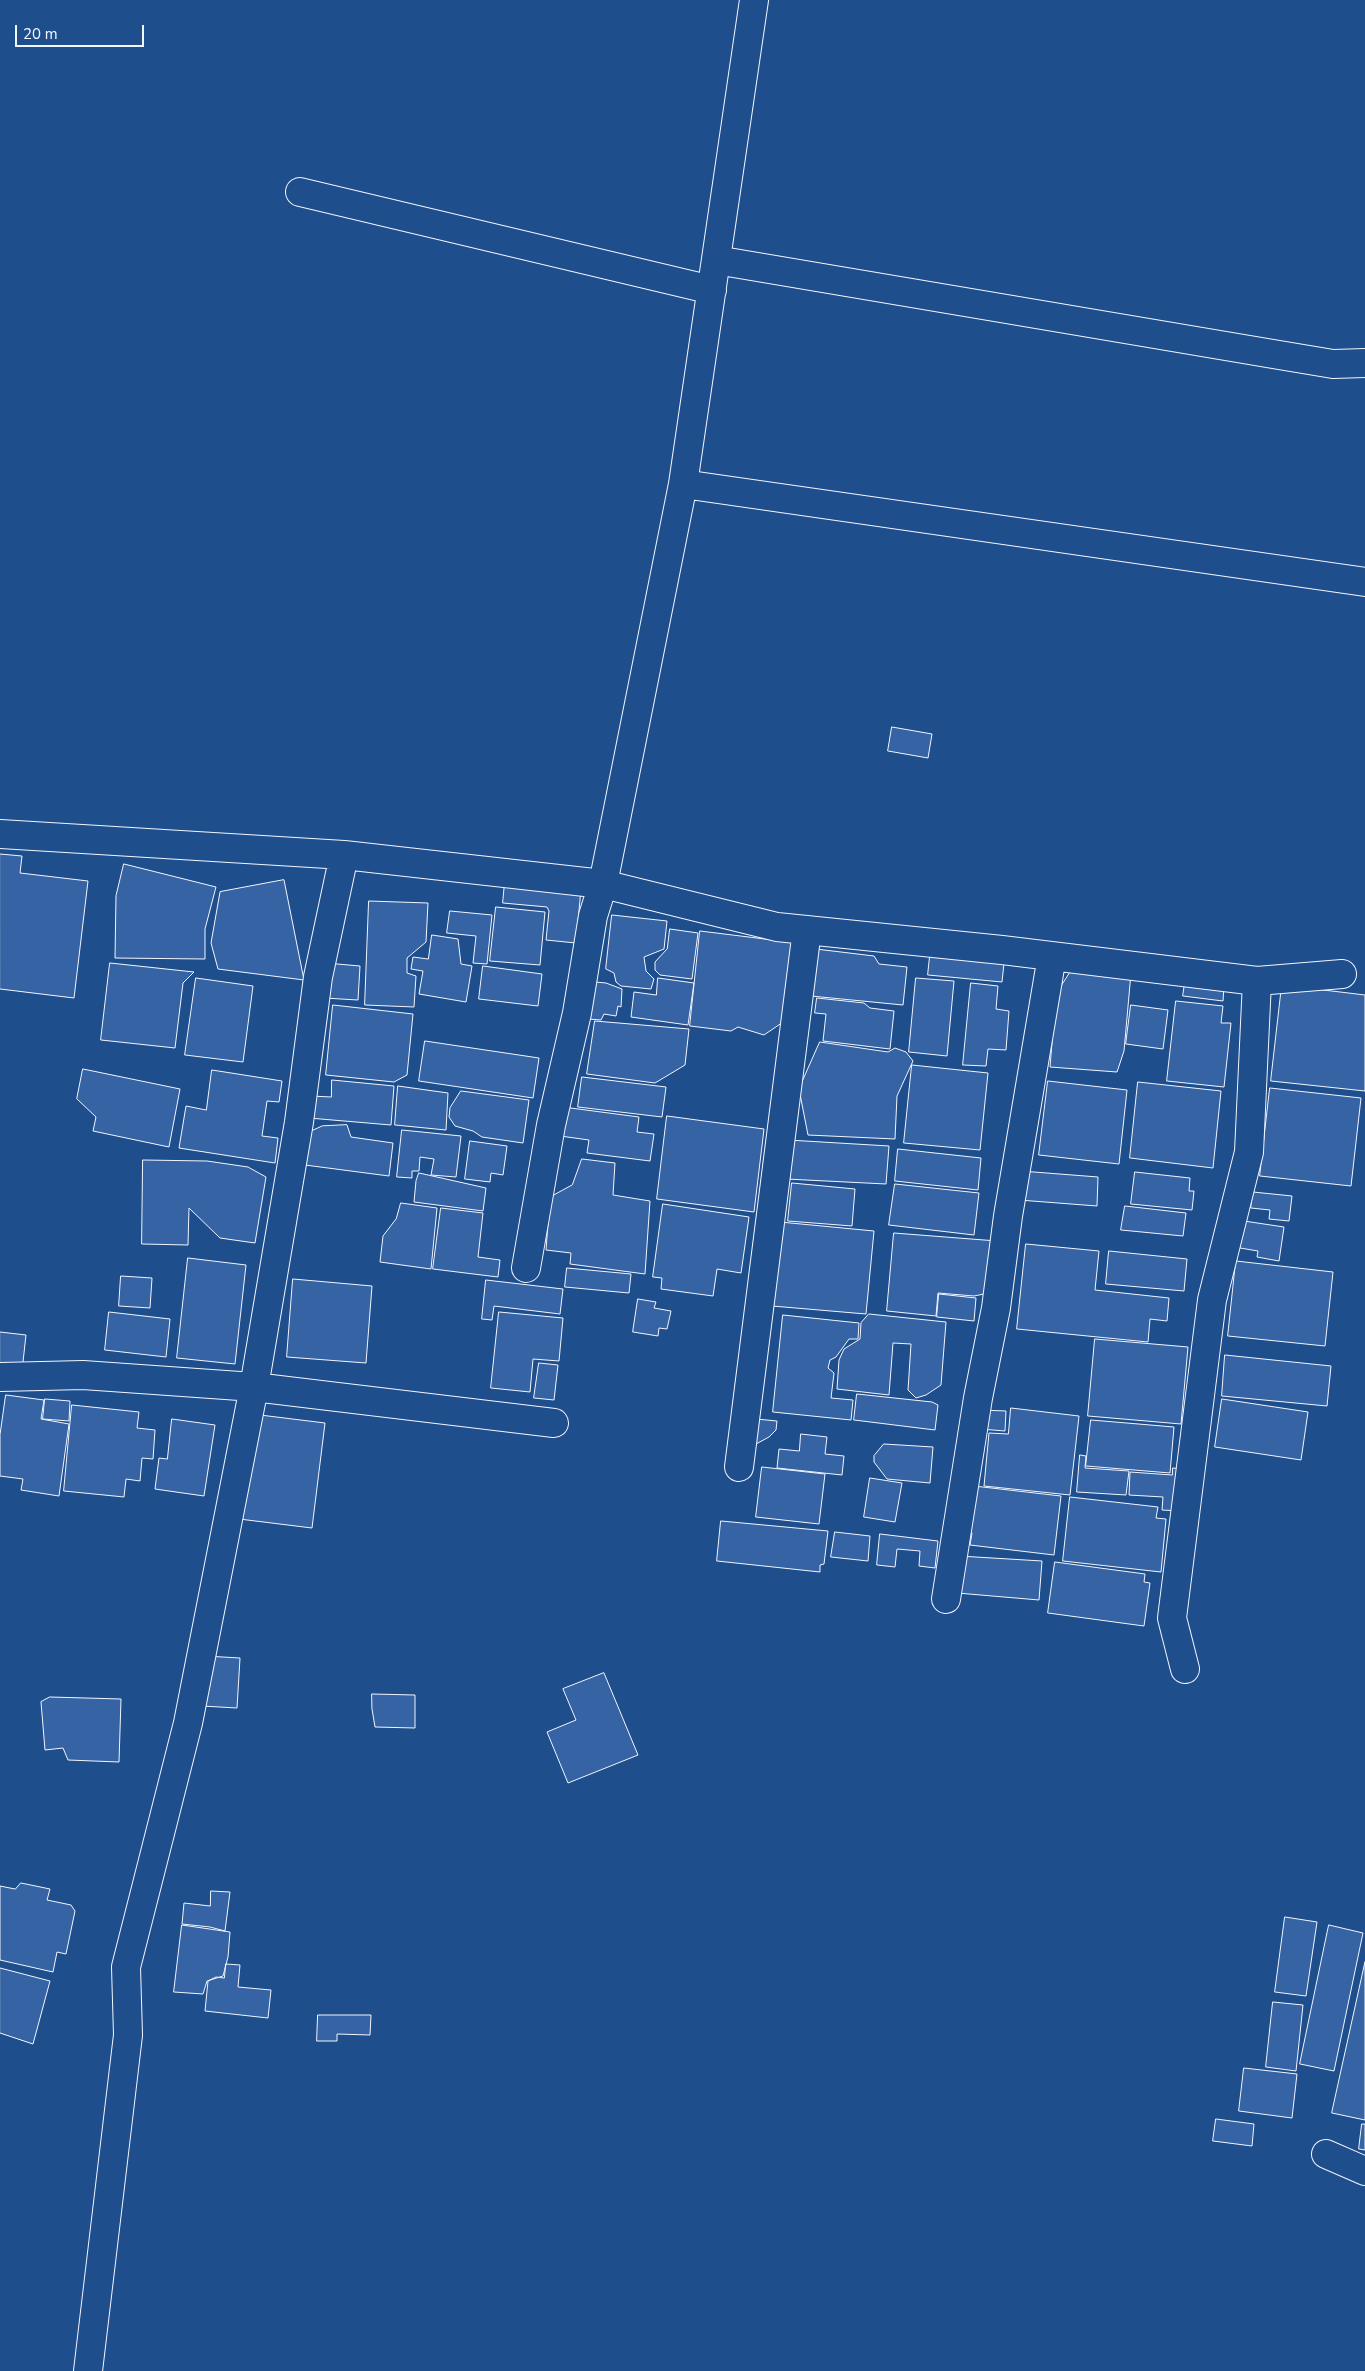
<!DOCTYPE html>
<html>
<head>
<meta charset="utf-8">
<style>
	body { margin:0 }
	#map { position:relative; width:1365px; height:2371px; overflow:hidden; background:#1f4e8c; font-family:"Nunito Sans",sans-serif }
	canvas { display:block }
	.scale { position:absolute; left:15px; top:25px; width:129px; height:22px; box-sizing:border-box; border:2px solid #f2f6ff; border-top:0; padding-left:6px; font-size:15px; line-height:18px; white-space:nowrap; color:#f2f6ff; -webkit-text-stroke:4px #1f4e8c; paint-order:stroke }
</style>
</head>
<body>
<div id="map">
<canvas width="1365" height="2371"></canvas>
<div class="scale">20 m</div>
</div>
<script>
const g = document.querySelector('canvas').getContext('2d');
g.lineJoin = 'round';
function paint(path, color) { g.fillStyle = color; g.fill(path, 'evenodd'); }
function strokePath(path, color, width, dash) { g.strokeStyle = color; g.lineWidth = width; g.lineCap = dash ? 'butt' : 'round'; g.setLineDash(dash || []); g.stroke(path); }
const building = new Path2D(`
	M 892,727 L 932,734 L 928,758 L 888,751 Z
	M 0,854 L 22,856 L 20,873 L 88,881 L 74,998 L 0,989 Z
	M 124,864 L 216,887 L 205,929 L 205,959 L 115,958 L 116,896 Z
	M 284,880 L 304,980 L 218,969 L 211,943 L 220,892 Z
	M 505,882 L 581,889 L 576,943 L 546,940 L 549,911 L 547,907 L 503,903 Z
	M 369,901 L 428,903 L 426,942 L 407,958 L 407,973 L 416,976 L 414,1007 L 365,1005 Z
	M 496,907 L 545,912 L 540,965 L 490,961 Z
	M 450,911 L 492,915 L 487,964 L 473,963 L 476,936 L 447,933 Z
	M 612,915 L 667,921 L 664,949 L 644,957 L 646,971 L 654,979 L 651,989 L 621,986 L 616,982 L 614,973 L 606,969 Z
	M 670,929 L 698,933 L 692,979 L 660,975 L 655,970 L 655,962 L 667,949 Z
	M 700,931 L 797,943 L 789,1018 L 764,1035 L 738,1027 L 731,1031 L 690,1026 Z
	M 432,935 L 458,939 L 461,964 L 472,966 L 466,1002 L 419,994 L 423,971 L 411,969 L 413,957 L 428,959 Z
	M 816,949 L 874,956 L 879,964 L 907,967 L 903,1005 L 811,996 Z
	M 930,956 L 1004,963 L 1002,982 L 928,975 Z
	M 110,963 L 194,972 L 183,983 L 175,1048 L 101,1040 Z
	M 326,963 L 360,966 L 358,1000 L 324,998 Z
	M 483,966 L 542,974 L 538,1006 L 479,999 Z
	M 1073,968 L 1131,973 L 1124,1051 L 1117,1072 L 1050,1067 L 1056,994 Z
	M 196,978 L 253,986 L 243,1062 L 185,1055 Z
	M 658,978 L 694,983 L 688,1025 L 631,1017 L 634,992 L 656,995 Z
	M 916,978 L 954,981 L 947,1056 L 909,1052 Z
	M 585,981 L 606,983 L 622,989 L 621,1007 L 618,1006 L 616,1016 L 604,1014 L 601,1020 L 588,1019 Z
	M 971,983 L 998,986 L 996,1009 L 1009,1011 L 1006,1050 L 988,1049 L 986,1066 L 963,1065 Z
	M 1185,983 L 1224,987 L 1223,1001 L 1183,996 Z
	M 1282,985 L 1365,995 L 1365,1091 L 1271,1081 Z
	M 817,998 L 864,1003 L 870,1008 L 894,1011 L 890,1049 L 823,1041 L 826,1014 L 815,1013 Z
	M 1176,1001 L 1223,1006 L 1221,1023 L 1231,1023 L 1224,1087 L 1167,1081 Z
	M 333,1005 L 413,1014 L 407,1075 L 394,1082 L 326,1075 Z
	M 1131,1005 L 1168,1010 L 1163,1049 L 1126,1044 Z
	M 595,1021 L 689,1029 L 685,1065 L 655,1083 L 587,1074 Z
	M 425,1041 L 539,1058 L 533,1098 L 419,1081 Z
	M 820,1042 L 888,1052 L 895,1048 L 906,1052 L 913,1061 L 897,1096 L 895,1139 L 808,1135 L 799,1089 Z
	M 912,1065 L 988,1073 L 980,1150 L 904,1143 Z
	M 83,1069 L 180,1089 L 169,1147 L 93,1131 L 96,1117 L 77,1099 Z
	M 212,1070 L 282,1081 L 279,1102 L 267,1101 L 262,1136 L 278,1138 L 275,1163 L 179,1148 L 186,1106 L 206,1110 Z
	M 582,1077 L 666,1087 L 662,1117 L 578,1107 Z
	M 332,1080 L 394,1086 L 391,1125 L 309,1118 L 311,1096 L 331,1097 Z
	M 1048,1081 L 1127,1090 L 1119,1164 L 1039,1155 Z
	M 1138,1082 L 1221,1091 L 1213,1168 L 1130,1158 Z
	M 398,1086 L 448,1093 L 446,1130 L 395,1125 Z
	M 1270,1088 L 1361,1098 L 1351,1186 L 1260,1176 Z
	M 461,1091 L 529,1100 L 523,1143 L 482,1137 L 473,1131 L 455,1126 L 449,1117 L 450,1108 Z
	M 563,1107 L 639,1117 L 637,1132 L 654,1134 L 650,1161 L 587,1153 L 589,1140 L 560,1136 Z
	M 667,1116 L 764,1129 L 754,1212 L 657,1199 Z
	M 347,1125 L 351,1137 L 393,1143 L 389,1176 L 305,1165 L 309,1132 L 322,1126 Z
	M 402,1130 L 461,1136 L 456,1177 L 431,1175 L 434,1159 L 420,1157 L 419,1171 L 412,1171 L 412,1178 L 397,1177 Z
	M 788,1140 L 889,1146 L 886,1184 L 786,1179 Z
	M 470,1141 L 507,1146 L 503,1175 L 491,1173 L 490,1182 L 465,1179 Z
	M 898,1149 L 981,1158 L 978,1190 L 895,1181 Z
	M 582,1159 L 615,1163 L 613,1195 L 650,1201 L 645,1274 L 570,1264 L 571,1253 L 546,1250 L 550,1197 L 572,1185 Z
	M 143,1160 L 207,1161 L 248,1167 L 266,1177 L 255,1243 L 220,1238 L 189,1208 L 188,1245 L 142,1244 Z
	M 1021,1171 L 1098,1177 L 1097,1206 L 1019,1200 Z
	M 1135,1172 L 1190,1178 L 1189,1191 L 1194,1191 L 1192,1210 L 1131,1204 Z
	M 419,1173 L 486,1188 L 483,1211 L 414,1202 L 416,1181 Z
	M 792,1183 L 855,1189 L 852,1226 L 788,1221 Z
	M 895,1184 L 979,1193 L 974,1235 L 889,1225 Z
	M 1253,1192 L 1292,1196 L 1289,1221 L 1269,1219 L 1270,1210 L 1251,1208 Z
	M 401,1203 L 437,1208 L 431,1269 L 380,1262 L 383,1236 L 396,1219 Z
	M 663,1204 L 749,1217 L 741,1273 L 717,1269 L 713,1296 L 661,1289 L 662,1278 L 653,1277 Z
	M 1125,1206 L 1186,1213 L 1183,1236 L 1121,1230 Z
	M 441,1208 L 483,1213 L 478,1257 L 500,1260 L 498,1277 L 433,1269 Z
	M 1244,1221 L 1284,1227 L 1279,1261 L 1257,1257 L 1258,1251 L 1240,1248 Z
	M 780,1222 L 874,1231 L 866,1314 L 772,1306 Z
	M 894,1233 L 997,1241 L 982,1323 L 984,1294 L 974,1296 L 938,1293 L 936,1316 L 887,1311 Z
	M 1026,1244 L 1099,1251 L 1095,1290 L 1169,1298 L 1167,1321 L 1150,1319 L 1148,1342 L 1017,1329 Z
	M 1109,1251 L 1187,1259 L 1184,1291 L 1106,1284 Z
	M 188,1258 L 246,1265 L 235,1364 L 177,1358 Z
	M 1236,1261 L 1333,1272 L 1325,1346 L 1228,1336 Z
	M 567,1268 L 631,1274 L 629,1293 L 565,1287 Z
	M 121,1276 L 152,1278 L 150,1308 L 119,1306 Z
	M 293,1279 L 372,1286 L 366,1363 L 287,1357 Z
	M 486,1280 L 563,1289 L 560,1314 L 494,1306 L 492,1320 L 482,1319 Z
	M 939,1294 L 976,1298 L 974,1321 L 937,1317 Z
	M 638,1299 L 656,1302 L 654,1308 L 671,1311 L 667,1329 L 659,1328 L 658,1336 L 633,1332 Z
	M 109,1312 L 170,1319 L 166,1357 L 105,1350 Z
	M 499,1312 L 563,1318 L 559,1361 L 533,1359 L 530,1392 L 491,1388 Z
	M 869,1314 L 946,1322 L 941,1385 L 926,1395 L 916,1398 L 908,1390 L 911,1344 L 893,1343 L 889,1395 L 837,1389 L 839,1360 L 844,1349 L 860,1339 L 861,1323 Z
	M 783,1315 L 859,1323 L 858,1339 L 849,1339 L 836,1357 L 830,1360 L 828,1368 L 834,1373 L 831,1398 L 853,1400 L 851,1420 L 773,1412 Z
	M 0,1332 L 26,1335 L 22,1371 L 0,1368 Z
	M 1095,1339 L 1188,1347 L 1181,1424 L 1088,1416 Z
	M 1225,1355 L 1331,1366 L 1327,1406 L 1222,1396 Z
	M 539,1363 L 558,1365 L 554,1400 L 534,1398 Z
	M 857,1394 L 932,1402 L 938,1405 L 935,1430 L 854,1420 Z
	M 6,1395 L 44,1400 L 41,1419 L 69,1424 L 59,1496 L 21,1490 L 23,1479 L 0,1476 L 0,1435 Z
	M 45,1399 L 70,1401 L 69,1421 L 43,1419 Z
	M 1222,1399 L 1308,1412 L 1301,1460 L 1215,1447 Z
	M 72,1405 L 139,1412 L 137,1428 L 155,1430 L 153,1459 L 142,1458 L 140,1481 L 126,1479 L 124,1497 L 64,1491 Z
	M 1011,1408 L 1079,1416 L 1070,1495 L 984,1486 L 989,1433 L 1008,1434 Z
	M 981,1410 L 1006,1411 L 1005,1431 L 980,1429 Z
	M 260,1415 L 325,1423 L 312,1528 L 231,1518 Z
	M 746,1418 L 777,1421 L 776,1430 L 769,1437 L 756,1444 L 752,1444 Z
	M 172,1419 L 215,1425 L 204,1496 L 155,1489 L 159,1458 L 167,1459 Z
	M 1091,1420 L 1174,1427 L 1170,1473 L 1086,1466 Z
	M 801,1434 L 827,1437 L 825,1454 L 844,1456 L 842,1475 L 777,1468 L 779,1449 L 799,1451 Z
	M 884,1444 L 933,1447 L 930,1483 L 887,1479 L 874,1462 L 874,1456 Z
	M 1080,1455 L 1086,1456 L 1085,1468 L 1129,1471 L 1126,1495 L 1077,1492 Z
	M 762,1467 L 825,1474 L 819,1524 L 756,1517 Z
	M 1173,1468 L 1183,1469 L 1180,1511 L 1162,1510 L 1163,1497 L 1129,1495 L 1130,1472 L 1172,1475 Z
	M 870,1478 L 902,1483 L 895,1522 L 864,1517 Z
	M 974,1486 L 1061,1496 L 1054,1555 L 970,1545 L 972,1533 L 962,1532 Z
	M 1070,1497 L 1158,1507 L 1156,1518 L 1166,1519 L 1161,1572 L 1063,1561 Z
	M 721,1521 L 828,1531 L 824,1564 L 820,1565 L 820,1572 L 717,1561 Z
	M 835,1532 L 870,1536 L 868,1561 L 831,1557 Z
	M 880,1534 L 938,1541 L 935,1568 L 919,1566 L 920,1551 L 897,1549 L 895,1567 L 877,1565 Z
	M 959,1556 L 1042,1561 L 1039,1600 L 957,1593 Z
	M 1055,1562 L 1145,1574 L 1144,1582 L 1150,1583 L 1144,1626 L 1048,1613 Z
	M 205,1656 L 240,1658 L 237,1708 L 202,1706 Z
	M 604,1673 L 638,1755 L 568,1783 L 547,1732 L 576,1720 L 563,1689 Z
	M 372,1694 L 415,1695 L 415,1728 L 375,1727 L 372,1709 Z
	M 50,1697 L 121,1699 L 119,1762 L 68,1760 L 63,1748 L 45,1750 L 41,1702 Z
	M 21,1883 L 50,1889 L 47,1900 L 71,1905 L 75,1911 L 66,1954 L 57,1952 L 53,1972 L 0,1960 L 0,1886 L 15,1889 Z
	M 211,1891 L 230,1892 L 225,1931 L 210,1927 L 182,1924 L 184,1903 L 210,1906 Z
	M 1285,1917 L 1317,1922 L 1306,1996 L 1275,1992 Z
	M 182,1925 L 230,1932 L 228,1957 L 223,1976 L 207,1981 L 203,1994 L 174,1992 Z
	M 1329,1925 L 1363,1933 L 1334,2071 L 1300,2064 Z
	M 1365,1962 L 1365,2120 L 1332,2113 Z
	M 226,1964 L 240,1965 L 238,1987 L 271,1990 L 268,2018 L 205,2011 L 208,1981 L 216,1977 L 224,1978 Z
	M 0,1968 L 50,1981 L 33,2044 L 0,2033 Z
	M 1273,2002 L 1303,2005 L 1296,2071 L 1266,2067 Z
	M 318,2015 L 371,2015 L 370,2035 L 337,2034 L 337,2041 L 317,2041 Z
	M 1244,2068 L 1297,2074 L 1292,2118 L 1239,2111 Z
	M 1216,2119 L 1254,2124 L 1252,2146 L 1213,2141 Z
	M 1362,2124 L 1365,2124 L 1365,2150 L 1359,2149 Z`);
paint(building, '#3563a3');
strokePath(building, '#f2f6ff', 1);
const minor = new Path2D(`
	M 300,192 L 712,290
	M 716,260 L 1279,355 L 1333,364 L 1365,363
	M 683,484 L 1365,582
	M 0,834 L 344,855 L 603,884 L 683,484 L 754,0
	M 526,1268 L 551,1125 L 577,1013 L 593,916 L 603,884 L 777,927 L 1002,950 L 1257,981 L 1342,974
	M 0,1377 L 83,1375 L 254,1387 L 554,1423
	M 739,1467 L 807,930
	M 946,1599 L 978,1398 L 996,1308 L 1008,1216 L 1052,956
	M 1185,1669 L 1172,1618 L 1212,1300 L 1249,1152 L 1257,981
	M 1326,2154 L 1365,2171
	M 88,2371 L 128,2035 L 126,1967 L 188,1723 L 254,1387 L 299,1122 L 318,977 L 344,855`);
strokePath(minor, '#f2f6ff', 30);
strokePath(minor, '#1f4e8c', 28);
</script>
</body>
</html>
